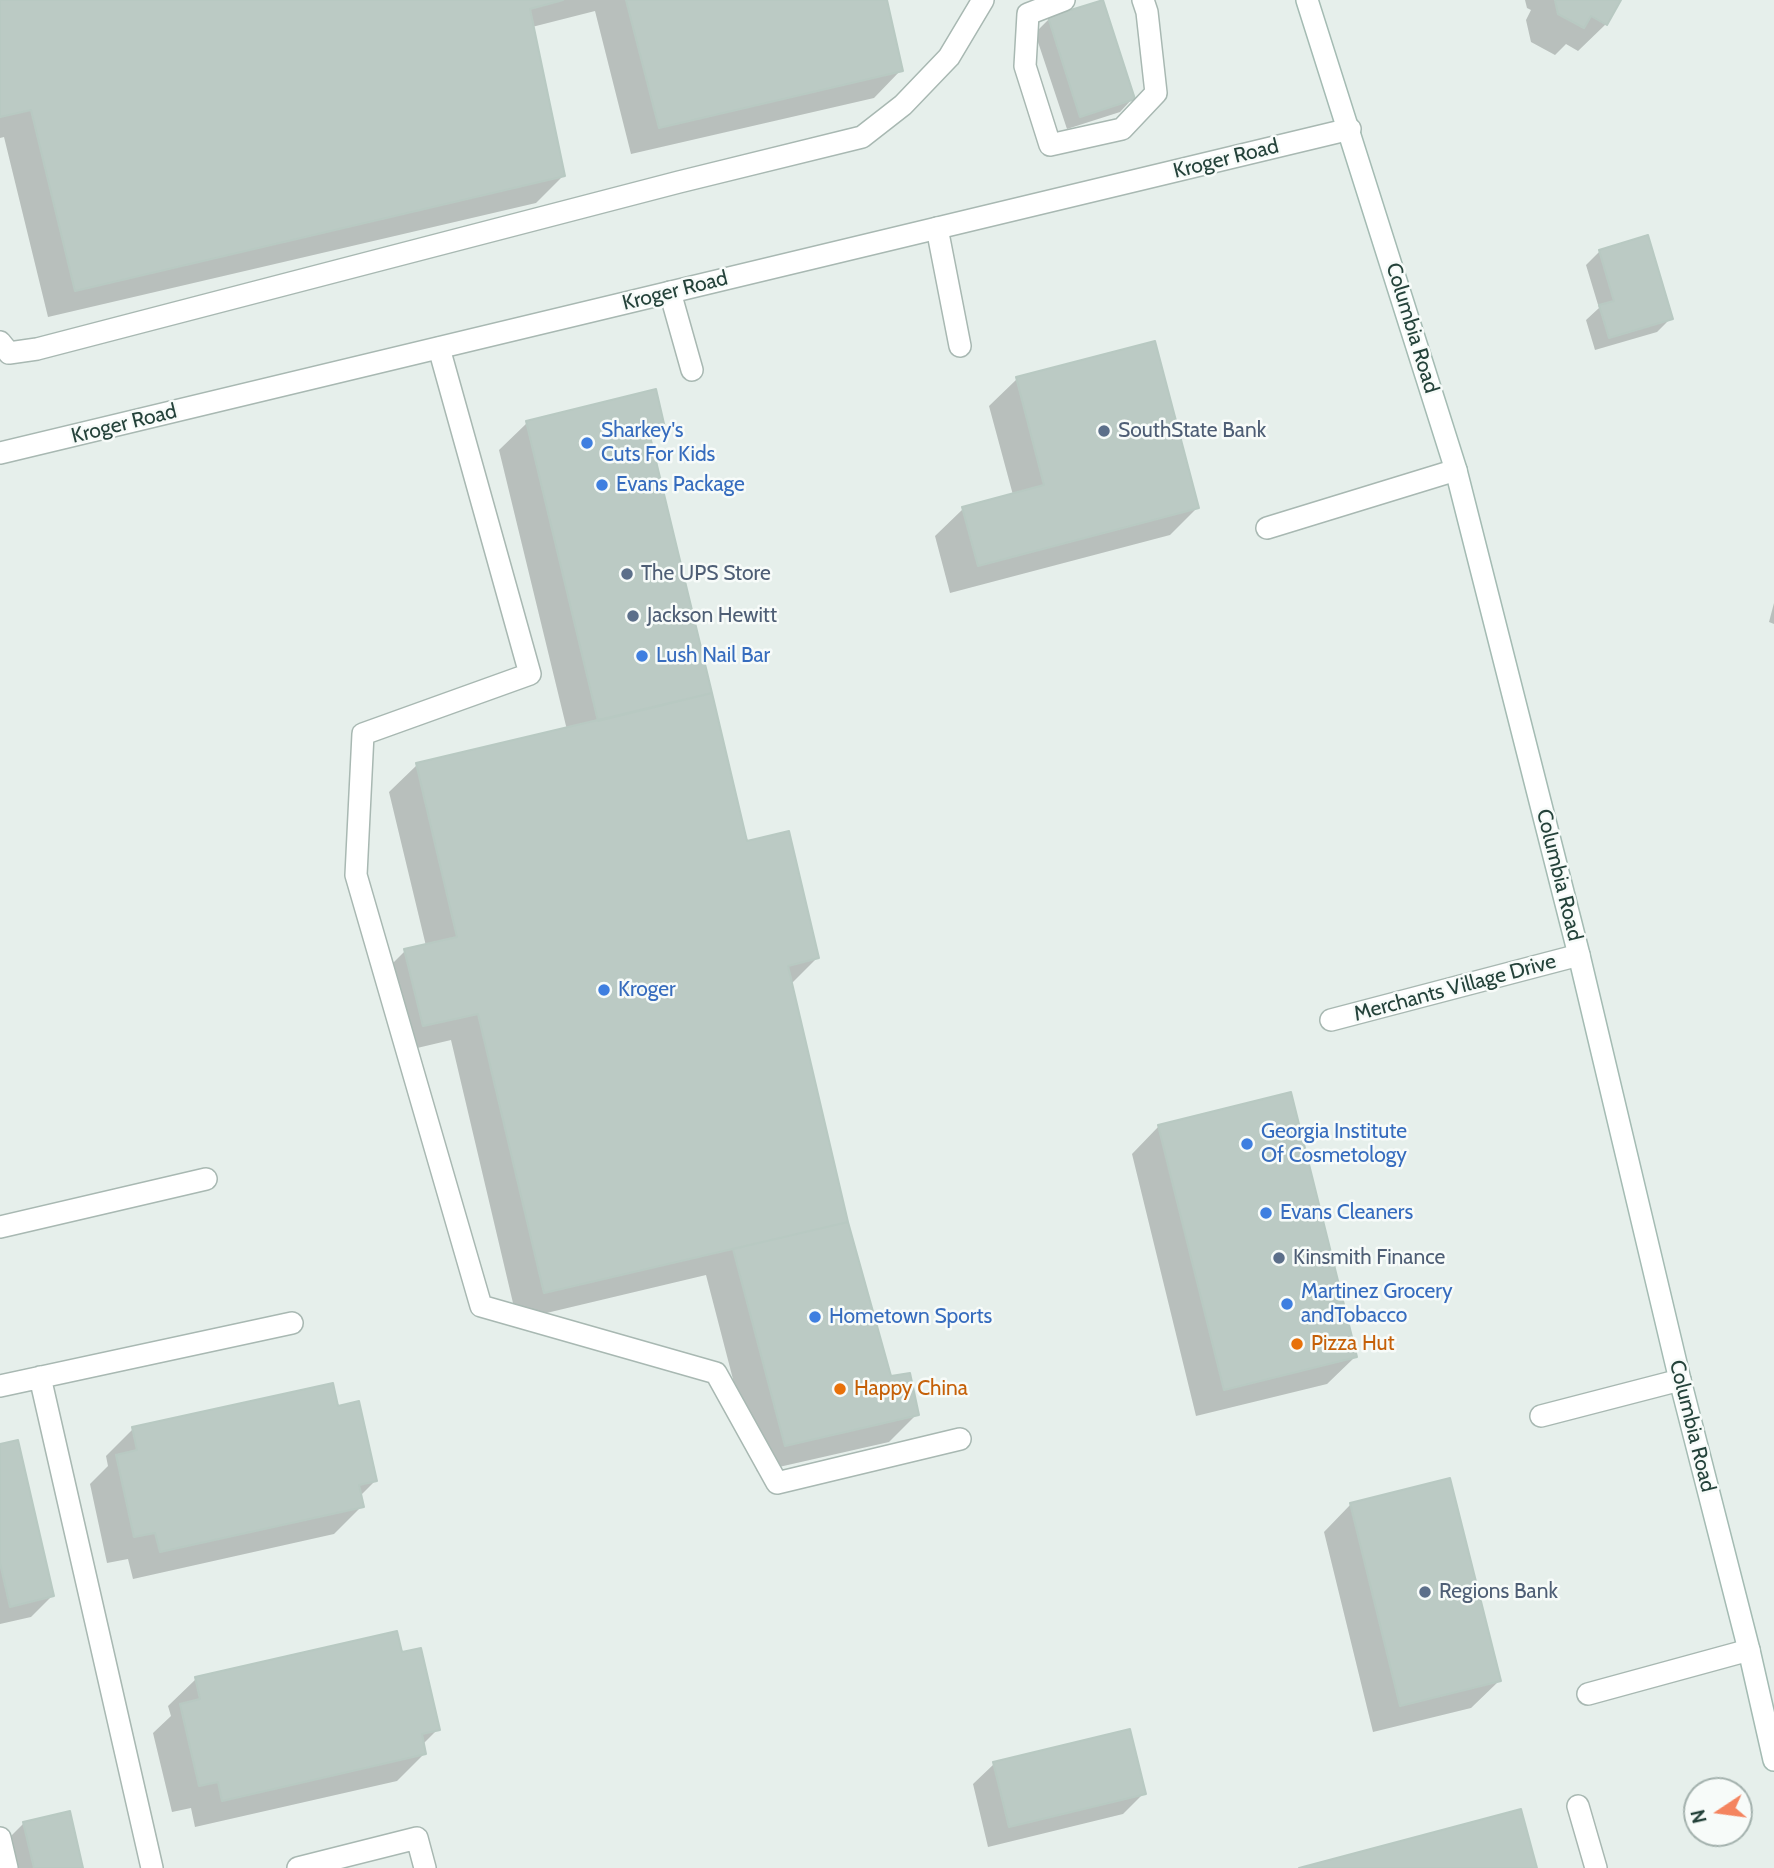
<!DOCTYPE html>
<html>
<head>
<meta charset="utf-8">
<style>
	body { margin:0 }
	#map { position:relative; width:1774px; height:1868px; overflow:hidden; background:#e6efeb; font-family:Cabin,sans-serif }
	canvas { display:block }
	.north { position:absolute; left:1683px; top:1777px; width:70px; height:70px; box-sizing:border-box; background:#f7fbf9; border:2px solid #a3b1ad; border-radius:50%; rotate:257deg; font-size:19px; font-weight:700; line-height:28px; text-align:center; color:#24423a }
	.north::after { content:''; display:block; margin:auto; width:24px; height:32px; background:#f4845f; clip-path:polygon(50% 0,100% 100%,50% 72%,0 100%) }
</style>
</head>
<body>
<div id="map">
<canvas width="1774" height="1868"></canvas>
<div class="north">N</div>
</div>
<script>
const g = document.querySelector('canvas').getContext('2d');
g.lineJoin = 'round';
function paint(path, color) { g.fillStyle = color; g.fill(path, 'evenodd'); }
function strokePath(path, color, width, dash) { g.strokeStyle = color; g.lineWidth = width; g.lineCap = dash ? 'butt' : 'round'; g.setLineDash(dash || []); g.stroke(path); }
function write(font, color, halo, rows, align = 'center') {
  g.font = font + ' Cabin,sans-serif'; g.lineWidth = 5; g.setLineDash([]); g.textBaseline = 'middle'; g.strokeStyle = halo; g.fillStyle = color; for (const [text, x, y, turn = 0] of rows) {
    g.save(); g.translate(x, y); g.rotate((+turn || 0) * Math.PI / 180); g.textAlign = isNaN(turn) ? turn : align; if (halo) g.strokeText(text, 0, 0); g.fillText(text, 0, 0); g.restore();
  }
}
paint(new Path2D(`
	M 0,0 L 885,0 L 901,70 L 874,98 L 631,154 L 595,11 L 532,27 L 564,175 L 536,203 L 48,317 L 4,137 L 0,138 Z
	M 1525,0 L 1619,0 L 1606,24 L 1578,51 L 1566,44 L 1555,55 L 1531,42 L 1526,20 L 1531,10 L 1527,8 Z
	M 1049,19 L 1133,98 L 1120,112 L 1067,129 L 1035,33 Z
	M 1600,251 L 1671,318 L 1657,332 L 1595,350 L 1586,320 L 1599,308 L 1586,265 Z
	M 1017,379 L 1197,508 L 1170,535 L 950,593 L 935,536 L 963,509 L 1013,495 L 989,406 Z
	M 527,423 L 663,428 L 650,441 L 745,843 L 818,957 L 791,984 L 847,1222 L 890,1378 L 917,1414 L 889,1442 L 757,1472 L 706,1275 L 517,1320 L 451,1040 L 396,1053 L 378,978 L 405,951 L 426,946 L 389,792 L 417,765 L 567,730 L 499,450 Z
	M 1774,603 L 1774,624 L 1769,622 Z
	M 1159,1126 L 1355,1357 L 1327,1384 L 1196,1416 L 1132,1154 Z
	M 337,1408 L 375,1481 L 360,1496 L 362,1506 L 334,1534 L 133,1579 L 128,1559 L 107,1563 L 90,1484 L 108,1466 L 106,1456 L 133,1429 Z
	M 0,1446 L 52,1596 L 31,1617 L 0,1624 Z
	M 1351,1504 L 1499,1681 L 1471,1708 L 1373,1732 L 1324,1532 Z
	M 196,1679 L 438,1729 L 422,1745 L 424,1754 L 397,1781 L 195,1827 L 191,1808 L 172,1812 L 153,1733 L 171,1716 L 168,1706 Z
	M 994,1764 L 1144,1793 L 1123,1814 L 988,1847 L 973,1784 Z
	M 24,1823 L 81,1868 L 9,1868 L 3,1844 Z`), '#0003');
const building = new Path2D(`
	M 0,0 L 563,0 L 530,9 L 565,176 L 75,291 L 31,110 L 0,117 Z
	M 626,0 L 887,0 L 903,71 L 659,128 Z
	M 1103,0 L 1135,99 L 1080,117 L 1048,17 Z
	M 1555,0 L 1621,0 L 1607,25 L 1591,16 L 1584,28 L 1558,14 Z
	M 1648,235 L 1673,319 L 1609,338 L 1599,305 L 1614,301 L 1599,250 Z
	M 1155,341 L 1199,508 L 978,566 L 962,507 L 1044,485 L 1016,377 Z
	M 656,389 L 665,428 L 649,432 L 712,693 L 598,721 L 526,421 Z
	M 712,693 L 747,841 L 789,831 L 819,958 L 788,966 L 848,1222 L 544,1293 L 478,1014 L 423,1026 L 404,949 L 457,937 L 416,763 Z
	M 1291,1092 L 1357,1357 L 1224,1390 L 1158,1125 Z
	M 848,1222 L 891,1376 L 910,1373 L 919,1415 L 785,1446 L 733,1249 Z
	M 333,1383 L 338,1406 L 359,1401 L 377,1481 L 359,1485 L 364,1507 L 160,1552 L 155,1533 L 134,1537 L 116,1455 L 137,1450 L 132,1427 Z
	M 18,1440 L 54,1596 L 10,1607 L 0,1563 L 0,1444 Z
	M 1450,1478 L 1501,1681 L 1400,1706 L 1350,1503 Z
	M 397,1631 L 402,1652 L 421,1648 L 440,1730 L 422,1734 L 426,1754 L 222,1801 L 218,1782 L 199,1786 L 180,1704 L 200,1699 L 195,1677 Z
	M 1130,1729 L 1146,1794 L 1009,1827 L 993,1762 Z
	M 1521,1809 L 1537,1868 L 1299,1868 Z
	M 70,1811 L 83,1868 L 34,1868 L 23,1822 Z`);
paint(building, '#bbcac4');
strokePath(building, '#b8c9c2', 2);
const lane = new Path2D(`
	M 1064,0 L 1028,14 L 1025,66 L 1050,145 L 1122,129 L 1156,93 L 1147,12 L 1143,0
	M 937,228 L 960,346
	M 670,292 L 692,370
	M 0,342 L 9,353 L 37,349 L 679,182 L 862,137 L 903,105 L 949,57 L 983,0
	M 439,348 L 530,674 L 363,734 L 356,875 L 481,1306 L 716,1373 L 777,1483 L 960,1439
	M 1267,528 L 1456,470
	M 1331,1020 L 1579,955
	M 0,1227 L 206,1179
	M 40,1377 L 152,1868
	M 0,1386 L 292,1323
	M 1541,1416 L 1680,1380
	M 1588,1694 L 1749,1650
	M 1578,1806 L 1596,1868
	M 0,1838 L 7,1868
	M 298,1868 L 417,1838 L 425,1868`);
const street = new Path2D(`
	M 0,453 L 1350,129`);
const secondary = new Path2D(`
	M 1307,0 L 1456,470 L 1579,955 L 1680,1380 L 1749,1650 L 1774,1760`);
strokePath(lane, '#a8b8b2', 24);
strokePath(street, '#a8b8b2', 24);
strokePath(secondary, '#a4bbb3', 24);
strokePath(lane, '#fff', 21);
strokePath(street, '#fff', 21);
strokePath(secondary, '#fff', 21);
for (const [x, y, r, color] of [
	[1104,431,7,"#5c6f8a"],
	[587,443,7,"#3f7fe0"],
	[602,485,7,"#3f7fe0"],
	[627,574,7,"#5c6f8a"],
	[633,616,7,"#5c6f8a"],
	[642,656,7,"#3f7fe0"],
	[604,990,7,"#3f7fe0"],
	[1247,1144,7,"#3f7fe0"],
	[1266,1213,7,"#3f7fe0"],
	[1279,1258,7,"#5c6f8a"],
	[1287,1304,7,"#3f7fe0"],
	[815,1317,7,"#3f7fe0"],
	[1297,1344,7,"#e8710a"],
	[840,1389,7,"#e8710a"],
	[1425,1592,7,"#5c6f8a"]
]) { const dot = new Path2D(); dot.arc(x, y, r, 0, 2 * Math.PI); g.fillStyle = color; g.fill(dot); strokePath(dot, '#f7fbf9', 2.5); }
write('21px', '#24423a', '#f7fbf9', [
	["Kroger Road",1226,159,-14],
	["Kroger Road",675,291,-14],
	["Columbia Road",1412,328,73],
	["Kroger Road",124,424,-14],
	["Columbia Road",1559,875,76],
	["Merchants Village Drive",1455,988,-15],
	["Columbia Road",1692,1426,76]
]);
write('21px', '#366cbe', '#f7fbf9', [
	["Sharkey's",601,431],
	["Cuts For Kids",601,455],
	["Evans Package",616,485],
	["Lush Nail Bar",656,656],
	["Kroger",618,990],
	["Georgia Institute",1261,1132],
	["Of Cosmetology",1261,1156],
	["Evans Cleaners",1280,1213],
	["Martinez Grocery",1301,1292],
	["andTobacco",1301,1316],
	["Hometown Sports",829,1317]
], 'left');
write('21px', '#4e5e75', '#f7fbf9', [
	["SouthState Bank",1118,431],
	["The UPS Store",641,574],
	["Jackson Hewitt",647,616],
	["Kinsmith Finance",1293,1258],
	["Regions Bank",1439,1592]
], 'left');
write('21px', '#c56008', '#f7fbf9', [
	["Pizza Hut",1311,1344],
	["Happy China",854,1389]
], 'left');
</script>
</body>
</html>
